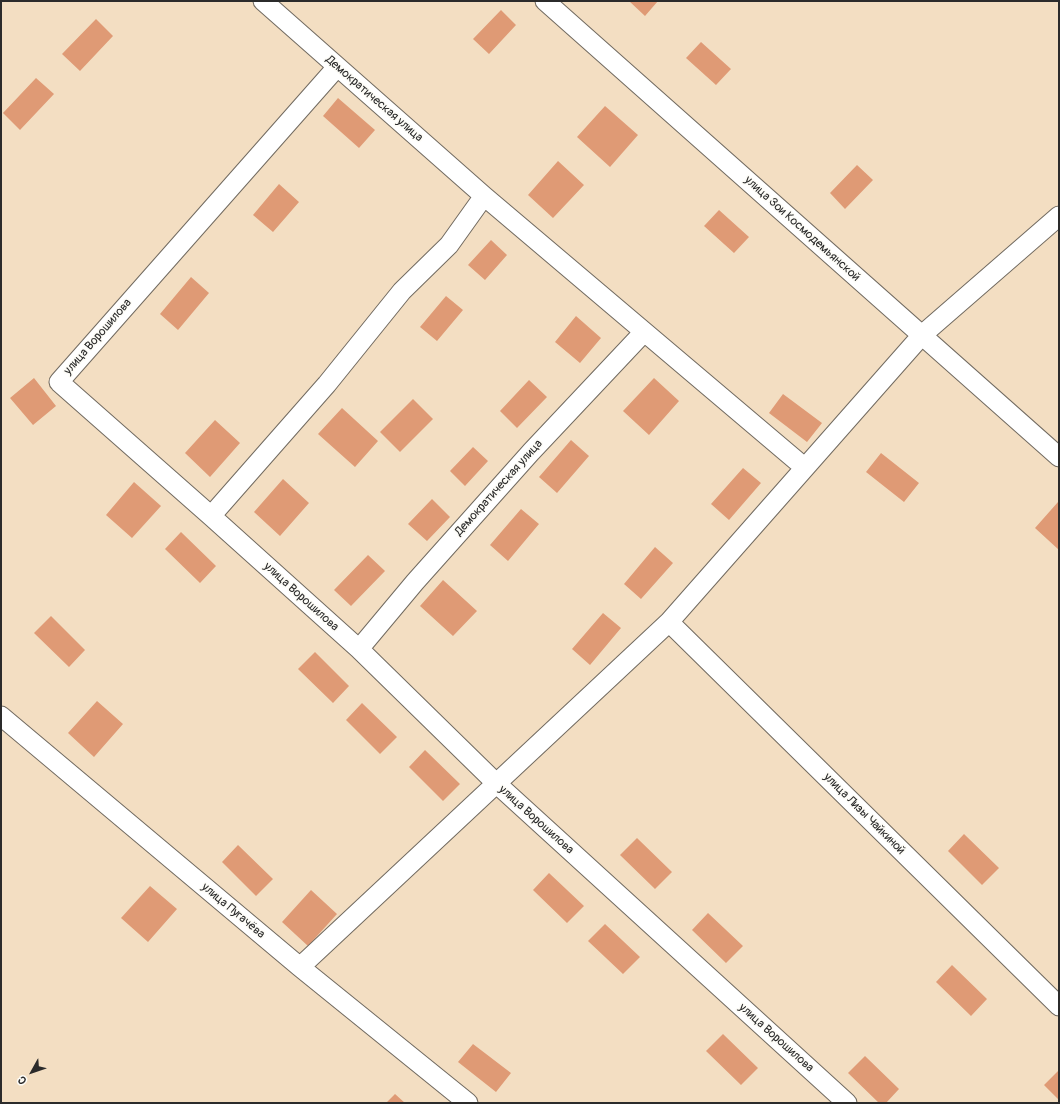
<!DOCTYPE html>
<html>
<head>
<meta charset="utf-8">
<style>
	body { margin:0 }
	#map { position:relative; width:1060px; height:1104px; overflow:hidden; background:#f3dec2; font-family:Pangolin,sans-serif }
	canvas { display:block }
	.frame { position:absolute; inset:0; border:2px solid #2b2b2b; pointer-events:none }
	.north { position:absolute; left:12px; top:1052px; width:40px; height:40px; -webkit-text-stroke:3px #fdfcf7; paint-order:stroke; rotate:230deg; font-size:11px; font-weight:700; line-height:16px; text-align:center; color:#2b2b2b }
	.north::after { content:''; display:block; margin:auto; width:14px; height:18px; background:#2b2b2b; clip-path:polygon(50% 0,100% 100%,50% 72%,0 100%) }
</style>
</head>
<body>
<div id="map">
<canvas width="1060" height="1104"></canvas>
<div class="frame"></div>
<div class="north">С</div>
</div>
<script>
const g = document.querySelector('canvas').getContext('2d');
g.lineJoin = 'round';
function paint(path, color) { g.fillStyle = color; g.fill(path, 'evenodd'); }
function strokePath(path, color, width, dash) { g.strokeStyle = color; g.lineWidth = width; g.lineCap = dash ? 'butt' : 'round'; g.setLineDash(dash || []); g.stroke(path); }
function write(font, color, halo, rows, align = 'center') {
  g.font = font + ' Pangolin,sans-serif'; g.lineWidth = 3; g.setLineDash([]); g.textBaseline = 'middle'; g.strokeStyle = halo; g.fillStyle = color; for (const [text, x, y, turn = 0] of rows) {
    g.save(); g.translate(x, y); g.rotate((+turn || 0) * Math.PI / 180); g.textAlign = isNaN(turn) ? turn : align; if (halo) g.strokeText(text, 0, 0); g.fillText(text, 0, 0); g.restore();
  }
}
paint(new Path2D(`
	M 629,1 L 658,1 L 645,16 Z
	M 501,10 L 516,25 L 489,54 L 473,39 Z
	M 96,19 L 113,36 L 80,71 L 62,54 Z
	M 701,42 L 731,69 L 716,85 L 686,58 Z
	M 36,78 L 54,94 L 20,130 L 3,113 Z
	M 338,98 L 375,130 L 359,148 L 323,116 Z
	M 605,106 L 638,135 L 610,167 L 577,137 Z
	M 558,161 L 584,185 L 553,218 L 528,195 Z
	M 857,165 L 873,180 L 845,209 L 830,193 Z
	M 279,184 L 299,202 L 273,232 L 253,215 Z
	M 719,210 L 749,237 L 734,253 L 704,226 Z
	M 491,240 L 507,255 L 485,280 L 468,265 Z
	M 191,277 L 209,293 L 178,330 L 160,314 Z
	M 446,296 L 463,310 L 437,341 L 420,327 Z
	M 576,316 L 601,338 L 580,363 L 555,342 Z
	M 34,378 L 56,406 L 33,425 L 10,398 Z
	M 654,378 L 679,401 L 649,435 L 623,411 Z
	M 529,380 L 547,397 L 517,428 L 500,411 Z
	M 783,394 L 822,423 L 807,442 L 769,413 Z
	M 413,399 L 433,419 L 400,452 L 380,432 Z
	M 342,408 L 378,441 L 355,467 L 318,434 Z
	M 215,420 L 240,443 L 210,477 L 185,453 Z
	M 571,440 L 589,456 L 557,493 L 539,477 Z
	M 473,447 L 488,461 L 465,486 L 450,471 Z
	M 881,453 L 919,483 L 904,502 L 866,472 Z
	M 743,468 L 761,483 L 729,520 L 711,504 Z
	M 283,479 L 309,503 L 280,536 L 254,512 Z
	M 134,482 L 161,506 L 132,538 L 106,515 Z
	M 432,499 L 450,517 L 427,541 L 408,524 Z
	M 1058,502 L 1059,503 L 1059,550 L 1035,528 Z
	M 521,509 L 539,524 L 508,561 L 490,545 Z
	M 181,532 L 216,566 L 200,583 L 165,549 Z
	M 655,547 L 673,563 L 641,599 L 624,584 Z
	M 368,555 L 385,571 L 351,606 L 334,590 Z
	M 443,580 L 477,611 L 453,636 L 420,606 Z
	M 603,613 L 621,628 L 590,665 L 572,649 Z
	M 51,616 L 85,650 L 69,667 L 34,633 Z
	M 315,652 L 349,686 L 333,703 L 298,669 Z
	M 97,701 L 123,724 L 94,757 L 68,733 Z
	M 362,703 L 397,737 L 380,754 L 346,720 Z
	M 425,750 L 460,784 L 443,801 L 409,767 Z
	M 964,834 L 999,868 L 982,885 L 948,851 Z
	M 637,838 L 672,872 L 655,889 L 620,855 Z
	M 238,845 L 273,879 L 256,896 L 222,862 Z
	M 549,873 L 584,906 L 567,923 L 533,890 Z
	M 150,886 L 177,909 L 148,942 L 121,918 Z
	M 311,890 L 337,914 L 308,946 L 282,922 Z
	M 708,913 L 743,946 L 726,963 L 692,930 Z
	M 605,924 L 640,957 L 623,974 L 588,941 Z
	M 952,965 L 987,999 L 971,1016 L 936,982 Z
	M 723,1034 L 758,1068 L 741,1085 L 706,1051 Z
	M 473,1044 L 511,1073 L 496,1092 L 458,1062 Z
	M 865,1056 L 899,1089 L 886,1103 L 879,1103 L 848,1073 Z
	M 1059,1070 L 1059,1100 L 1044,1085 Z
	M 395,1094 L 405,1103 L 386,1103 Z`), '#df9a75');
const street = new Path2D(`
	M 263,1 L 484,196 L 804,467
	M 545,1 L 1059,457
	M 337,67 L 59,382 L 211,516 L 359,649 L 497,784 L 847,1103
	M 211,516 L 327,384 L 402,291 L 449,245 L 484,196
	M 669,622 L 1059,1006
	M 359,649 L 415,582 L 531,452 L 644,332
	M 1,716 L 300,967 L 468,1103
	M 300,967 L 669,622 L 922,335 L 1059,216`);
strokePath(street, '#716a60', 21);
strokePath(street, '#fff', 19);
write('12px', '#2b2b2b', '#fdfcf7', [
	["Демократическая улица",374,99,41],
	["улица Зои Космодемьянской",802,229,42],
	["улица Ворошилова",98,337,-49],
	["Демократическая улица",499,488,-48],
	["улица Ворошилова",301,597,42],
	["улица Лизы Чайкиной",864,814,45],
	["улица Ворошилова",536,820,42],
	["улица Пугачёва",233,911,40],
	["улица Ворошилова",776,1038,42]
]);
</script>
</body>
</html>
